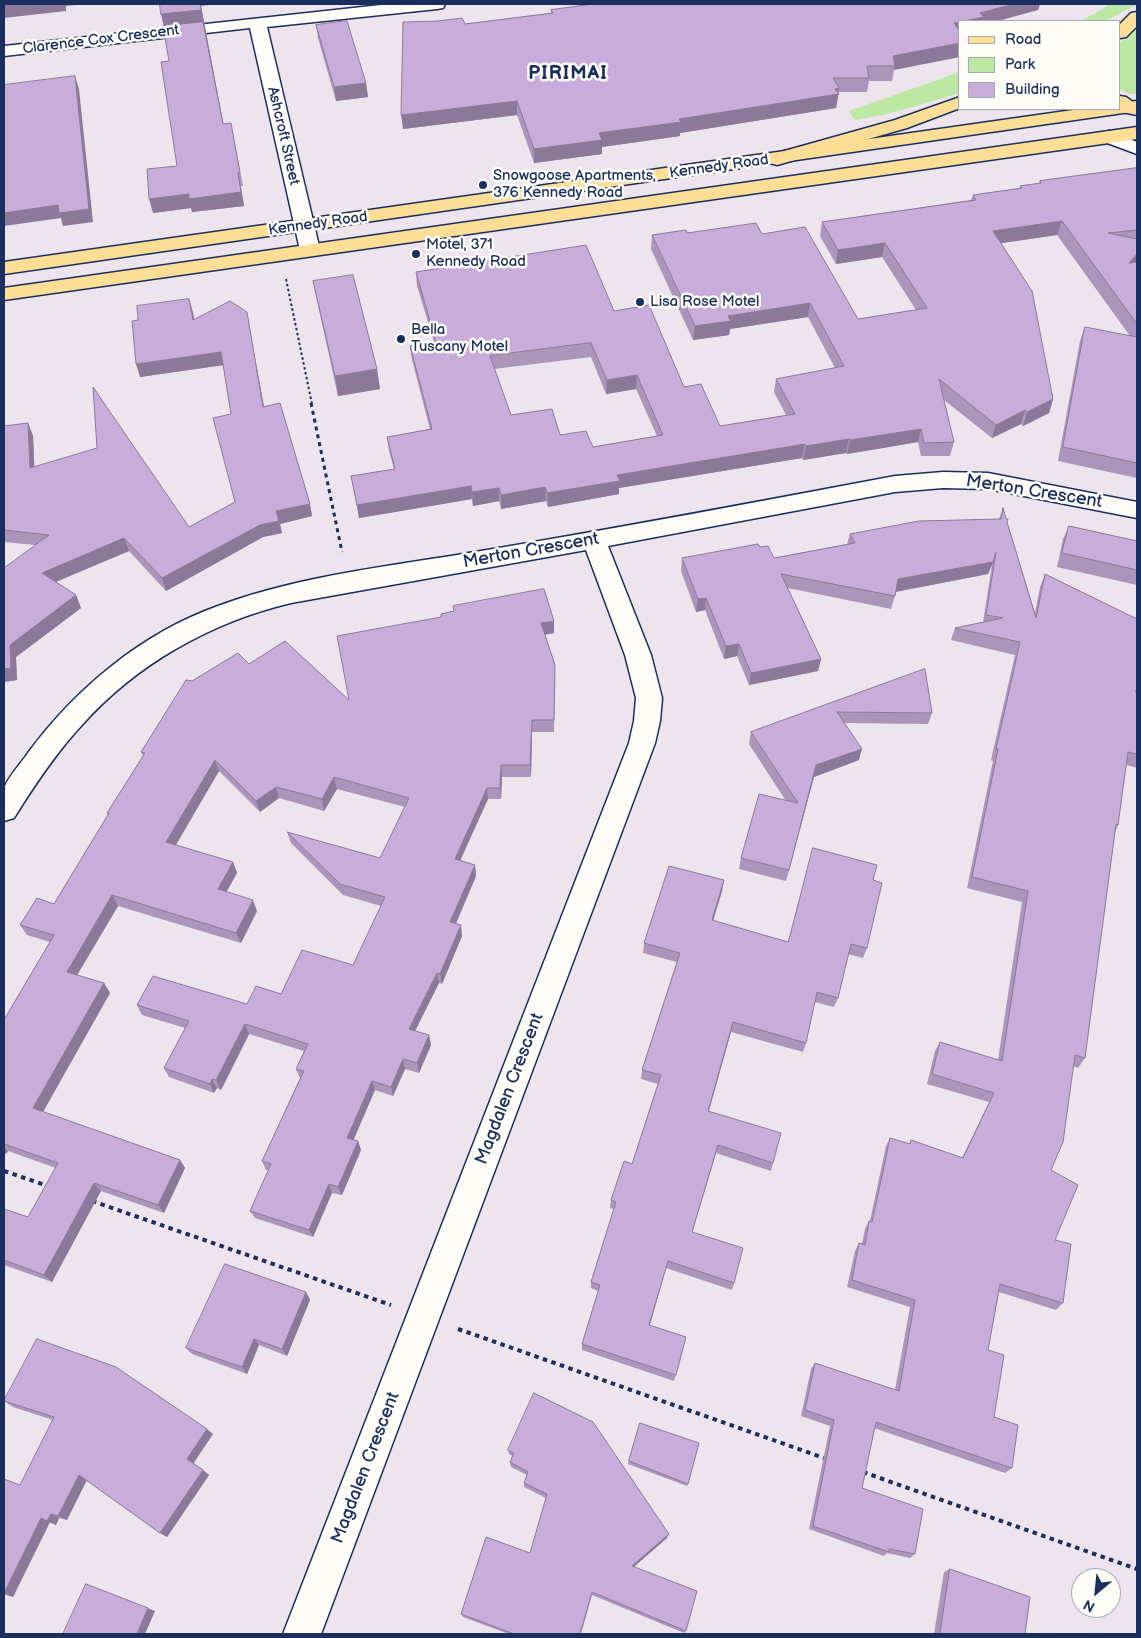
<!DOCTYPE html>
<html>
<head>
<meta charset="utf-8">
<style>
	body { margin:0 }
	#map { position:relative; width:1141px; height:1638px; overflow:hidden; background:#ede4ee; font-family:"Balsamiq Sans",sans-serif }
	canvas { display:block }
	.frame { position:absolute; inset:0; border:5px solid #1b2f5e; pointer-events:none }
	.legend { position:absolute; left:958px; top:20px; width:162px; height:90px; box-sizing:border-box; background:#fdfcf7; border:1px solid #a3aaba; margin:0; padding:6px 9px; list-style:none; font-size:15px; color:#1b2f5e }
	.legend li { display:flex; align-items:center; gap:10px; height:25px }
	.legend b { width:25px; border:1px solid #a3aaba }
	.north { position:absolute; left:1071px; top:1568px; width:50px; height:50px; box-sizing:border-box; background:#fdfcf7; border:1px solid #a3aaba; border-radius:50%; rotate:208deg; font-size:14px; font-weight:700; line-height:20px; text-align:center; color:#1b2f5e }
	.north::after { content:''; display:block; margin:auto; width:18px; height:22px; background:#1b2f5e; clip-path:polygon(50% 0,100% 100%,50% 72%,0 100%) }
</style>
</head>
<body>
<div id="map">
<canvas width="1141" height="1638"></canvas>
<div class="frame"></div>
<ul class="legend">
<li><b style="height:6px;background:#fcde96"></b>Road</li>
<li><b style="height:14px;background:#bde8a4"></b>Park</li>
<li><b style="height:14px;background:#c8adda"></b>Building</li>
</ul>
<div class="north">N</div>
</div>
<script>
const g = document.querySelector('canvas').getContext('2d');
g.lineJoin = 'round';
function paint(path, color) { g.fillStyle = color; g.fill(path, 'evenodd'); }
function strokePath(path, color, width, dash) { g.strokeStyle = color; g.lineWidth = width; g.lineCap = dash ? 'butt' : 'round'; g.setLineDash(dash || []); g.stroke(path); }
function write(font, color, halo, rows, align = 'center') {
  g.font = font + ' "Balsamiq Sans",sans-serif'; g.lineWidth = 5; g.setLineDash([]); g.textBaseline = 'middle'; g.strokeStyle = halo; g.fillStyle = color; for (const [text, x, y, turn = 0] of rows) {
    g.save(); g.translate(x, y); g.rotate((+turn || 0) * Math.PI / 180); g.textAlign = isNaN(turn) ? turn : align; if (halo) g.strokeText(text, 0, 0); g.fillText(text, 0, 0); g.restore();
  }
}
paint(new Path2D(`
	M 1111,4 L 1137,4 L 1106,21 L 1081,21 Z
	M 1137,29 L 1137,94 L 1128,94 L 1120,89 L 1120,42 Z
	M 960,72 L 960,93 L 888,114 L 855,120 L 849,111 Z`), '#bde8a4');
const minor = new Path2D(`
	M 390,4 L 445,4 L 443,8 L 437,9 L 267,27 L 320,250 L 317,254 L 310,256 L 303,254 L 300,250 L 250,28 L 4,56 L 4,46 Z
	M 1109,131 L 1137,142 L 1137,154 L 1102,141 L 1100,137 L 1102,133 Z
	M 943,472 L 988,473 L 1137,502 L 1137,518 L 988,489 L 943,488 L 895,492 L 608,546 L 651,655 L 662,698 L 660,721 L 655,743 L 321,1634 L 283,1634 L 629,743 L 634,721 L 636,698 L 625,655 L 586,550 L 291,603 C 211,622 136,664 81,726 C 55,754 34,786 14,818 L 4,821 C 4,812 1,795 5,786 C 10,775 21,763 28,753 C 75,689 142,633 218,606 C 302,575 393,566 481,551 C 619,528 757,502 895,476 Z`);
const major = new Path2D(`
	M 1137,101 L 1137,111 L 4,274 L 4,262 L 1080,109 L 1120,109 L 1120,103 Z
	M 1137,127 L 1137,139 L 4,300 L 4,288 Z`);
const highway = new Path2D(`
	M 1137,12 L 1137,26 L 1126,37 L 1120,38 L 1120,24 L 1131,13 Z
	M 1120,96 L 1126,97 L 1137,105 L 1137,115 L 1122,112 L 1118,109 L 1120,109 Z
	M 960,97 L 960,108 L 907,128 L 777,165 L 770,163 L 768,159 L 770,155 L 895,120 Z`);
strokePath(minor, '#1b2f5e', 3);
strokePath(major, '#1b2f5e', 3);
strokePath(highway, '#1b2f5e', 3);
strokePath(new Path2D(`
	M 286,279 L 312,404`), '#1b2f5e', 2, [2.5, 2.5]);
strokePath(new Path2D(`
	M 311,403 L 342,552`), '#1b2f5e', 3, [4, 4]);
strokePath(new Path2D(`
	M 4,1171 L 48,1186
	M 92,1201 L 391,1305
	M 458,1329 L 827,1459
	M 863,1472 L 1137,1569`), '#1b2f5e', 4, [4.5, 4.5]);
paint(minor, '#fdfcf7');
paint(major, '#fcde96');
paint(highway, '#fcde96');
paint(new Path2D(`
	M 593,4 L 1040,4 L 1038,10 L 960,21 L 894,70 L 892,81 L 869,81 L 867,92 L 839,92 L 836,108 L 680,133 L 680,136 L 602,147 L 602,154 L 534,163 L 517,115 L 403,129 L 465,24 L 551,13 L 551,10 Z
	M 201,6 L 223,124 L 231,123 L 243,186 L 241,186 L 244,206 L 192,212 L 191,208 L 153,213 L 177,166 L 169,61 L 164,26 L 161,14 Z
	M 316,25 L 366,83 L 368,97 L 336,101 L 318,38 Z
	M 1137,168 L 1137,478 L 1058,461 L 1080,341 L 1085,327 L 1130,336 L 1057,235 L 1001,243 L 1053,399 L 1049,413 L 1023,426 L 1021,424 L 992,438 L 944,400 L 954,442 L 950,456 L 921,456 L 918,442 L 847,454 L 846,453 L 803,460 L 802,458 L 619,488 L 619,494 L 548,507 L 546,501 L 501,509 L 499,501 L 473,506 L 472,499 L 359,518 L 351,476 L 394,469 L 389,451 L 387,437 L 430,429 L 412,360 L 410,346 L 434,342 L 417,286 L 416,272 L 614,311 L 720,426 L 786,415 L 774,392 L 776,379 L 835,368 L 808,317 L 730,329 L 729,335 L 693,340 L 651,249 L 652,235 L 687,233 L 762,234 L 858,319 L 916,310 L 882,257 L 836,264 L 820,236 L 822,222 L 971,200 L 973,195 L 1020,188 L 1020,186 L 1039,183 L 1040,181 ZM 591,357 L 606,394 L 636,389 L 657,436 L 593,447 L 511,415 L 494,369 Z
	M 313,281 L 377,369 L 380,389 L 338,396 L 317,301 Z
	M 193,312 L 194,319 L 249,325 L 264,406 L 310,504 L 312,516 L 280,524 L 282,533 L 263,537 L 166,591 L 129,551 L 56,582 L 76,595 L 81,608 L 16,657 L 17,680 L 4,682 L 35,545 L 4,542 L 4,426 L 28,423 L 33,436 L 34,466 L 189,527 L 235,502 L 231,414 L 223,365 L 140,377 Z
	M 1003,508 L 1035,613 L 1040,587 L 1045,574 L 1137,619 L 1137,768 L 1126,765 L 1118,825 L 1115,832 L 1085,1058 L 1078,1068 L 1073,1066 L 1051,1170 L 1055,1240 L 1063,1303 L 1056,1310 L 999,1292 L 988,1350 L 994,1417 L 1012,1468 L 1005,1473 L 874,1428 L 862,1488 L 915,1554 L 910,1558 L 887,1553 L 884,1556 L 809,1529 L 830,1426 L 801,1416 L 811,1369 L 815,1363 L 895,1390 L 910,1307 L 847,1287 L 855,1251 L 859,1243 L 862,1244 L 865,1229 L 869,1221 L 870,1221 L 886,1146 L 890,1138 L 909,1144 L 911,1140 L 962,1158 L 989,1102 L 927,1084 L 935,1051 L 940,1042 L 998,1060 L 1022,902 L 967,888 L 993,761 L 991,760 L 1015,655 L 951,640 L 955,628 L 983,622 L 992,565 L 988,574 L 896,592 L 891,609 L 788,588 L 821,659 L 818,671 L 749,685 L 737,656 L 724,659 L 705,610 L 696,612 L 681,571 L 682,558 L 760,547 L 774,558 L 847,544 L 850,534 L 999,519 Z
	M 1069,526 L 1137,541 L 1137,585 L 1057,567 L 1063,539 Z
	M 453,606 L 554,633 L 545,635 L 555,677 L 554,732 L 532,732 L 531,777 L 502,777 L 501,799 L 488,799 L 460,860 L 475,865 L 476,876 L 456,924 L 462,936 L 442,984 L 439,983 L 415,1031 L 429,1035 L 431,1045 L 419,1073 L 405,1069 L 393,1096 L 375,1090 L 353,1140 L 358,1141 L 361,1150 L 342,1195 L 332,1193 L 313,1237 L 255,1218 L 250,1211 L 269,1170 L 266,1170 L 262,1161 L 300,1078 L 296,1069 L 304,1051 L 249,1034 L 221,1090 L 217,1088 L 214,1093 L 169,1077 L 164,1068 L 185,1028 L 142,1015 L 137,1005 L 247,1004 L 281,994 L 353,965 L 381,906 L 343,895 L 291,843 L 287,832 L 380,858 L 405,807 L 337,789 L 324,811 L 279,798 L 260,812 L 219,771 L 176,845 L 233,862 L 237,873 L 226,892 L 257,911 L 241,943 L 118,906 L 77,975 L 104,983 L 110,993 L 43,1112 L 180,1160 L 185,1168 L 164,1213 L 101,1191 L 52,1282 L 4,1265 L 4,1209 L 28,1217 L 56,1168 L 8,1151 L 6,1154 L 4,1153 L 4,1020 L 50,942 L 27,935 L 20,925 L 54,904 L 108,815 L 107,813 L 143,756 L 141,752 L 192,681 L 249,664 L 349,700 L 441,617 L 441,614 L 454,611 Z
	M 925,669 L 932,713 L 928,724 L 845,723 L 859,760 L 814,777 L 786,881 L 739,869 L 741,858 L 786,801 L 749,744 L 751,732 Z
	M 724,880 L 722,891 L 713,921 L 788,942 L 873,880 L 867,948 L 863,958 L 848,954 L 838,998 L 834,1007 L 815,1002 L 806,1043 L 803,1052 L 731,1032 L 709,1111 L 773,1163 L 771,1171 L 716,1153 L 692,1232 L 734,1283 L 732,1290 L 666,1268 L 650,1325 L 686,1337 L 674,1381 L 582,1350 L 582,1344 L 598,1291 L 591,1288 L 591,1282 L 614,1209 L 610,1208 L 611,1200 L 632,1164 L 658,1084 L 641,1079 L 642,1070 L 677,962 L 643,953 L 644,943 Z
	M 306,1292 L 310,1300 L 287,1356 L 259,1345 L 247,1374 L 192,1354 L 186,1348 Z
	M 4,1401 L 213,1434 L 193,1463 L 209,1475 L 167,1537 L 160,1533 L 86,1480 L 67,1520 L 59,1518 L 56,1525 L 50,1522 L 13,1597 L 4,1594 L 20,1485 L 53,1420 L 13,1407 Z
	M 640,1423 L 688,1484 L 687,1486 L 628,1464 Z
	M 508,1450 L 667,1538 L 634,1567 L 686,1631 L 684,1633 L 592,1595 L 581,1634 L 509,1634 L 463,1617 L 461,1614 L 530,1553 L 546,1498 L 524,1487 L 524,1483 L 527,1475 L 511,1467 L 510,1462 L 512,1456 L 509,1454 Z
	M 950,1569 L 1025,1634 L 934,1634 L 944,1572 Z`), '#ac95bb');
paint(new Path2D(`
	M 16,4 L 84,4 L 66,6 L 66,11 L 4,18 L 4,5 Z
	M 200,4 L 216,4 L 201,6 L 226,137 L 164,27 L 161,14 Z
	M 1014,4 L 1040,4 L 1038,10 L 998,21 L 962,21 L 980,13 Z
	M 960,22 L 960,35 L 954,23 Z
	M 960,43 L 960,57 L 894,70 L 895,66 L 893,56 Z
	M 75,76 L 79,89 L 93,222 L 63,226 L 61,218 L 4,226 L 4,213 Z
	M 366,83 L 368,97 L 336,101 L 334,87 Z
	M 839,88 L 836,108 L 680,133 L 680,136 L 602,147 L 602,154 L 534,163 L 534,149 L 599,133 L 679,119 Z
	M 517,101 L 517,115 L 403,129 L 401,115 Z
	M 238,173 L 244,206 L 192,212 L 191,208 L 153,213 L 149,199 Z
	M 1062,221 L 1057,235 L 989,245 L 993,231 Z
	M 885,243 L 882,257 L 836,264 L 838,250 Z
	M 1137,254 L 1137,262 L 1129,263 Z
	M 189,299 L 193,312 L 196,333 L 193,320 Z
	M 810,303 L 808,317 L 730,329 L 729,335 L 693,340 L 695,326 L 728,316 Z
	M 247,312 L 249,325 L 266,419 L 263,407 Z
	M 221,352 L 224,365 L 140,377 L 136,364 Z
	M 377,369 L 380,389 L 338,396 L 335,376 Z
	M 637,375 L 636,389 L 606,394 L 607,380 Z
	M 1053,399 L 1049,413 L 1023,426 L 1027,412 Z
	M 1025,410 L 1021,424 L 992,438 L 996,425 Z
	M 28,423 L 33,436 L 35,480 L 30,468 Z
	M 921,429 L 918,442 L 847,454 L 850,440 Z
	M 849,439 L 846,453 L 803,460 L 806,446 Z
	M 805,444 L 802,458 L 619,488 L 619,494 L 548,507 L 547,493 L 617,475 Z
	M 471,486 L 472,499 L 359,518 L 357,505 Z
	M 545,487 L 546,501 L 501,509 L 501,495 Z
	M 499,488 L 499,501 L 473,506 L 472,492 Z
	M 310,504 L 312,516 L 280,524 L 282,533 L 263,537 L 166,591 L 162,578 L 276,511 Z
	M 124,538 L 129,551 L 48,585 L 42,573 Z
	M 993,562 L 988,574 L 894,592 L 898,579 Z
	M 76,595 L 81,608 L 16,657 L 17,680 L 4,682 L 4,669 L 10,645 Z
	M 706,598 L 705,610 L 696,612 L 698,599 Z
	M 554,621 L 554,633 L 541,635 L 541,623 Z
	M 739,644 L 737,656 L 724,659 L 726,646 Z
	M 821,659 L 818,671 L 749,685 L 751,673 Z
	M 532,720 L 532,732 L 531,777 L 530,765 Z
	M 862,749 L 859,760 L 814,777 L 786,881 L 816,765 Z
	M 215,760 L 219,771 L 171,853 L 166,842 Z
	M 501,765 L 502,777 L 501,799 L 500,788 Z
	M 334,777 L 337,789 L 324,811 L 322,799 Z
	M 276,787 L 279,798 L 260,812 L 256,801 Z
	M 487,788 L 488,799 L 456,870 L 455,859 Z
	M 233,862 L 237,873 L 222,900 L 218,889 Z
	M 475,865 L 476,876 L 452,932 L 450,922 Z
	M 724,880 L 722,891 L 710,931 L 712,920 Z
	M 112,895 L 118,906 L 73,982 L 67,972 Z
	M 253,900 L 257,911 L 241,943 L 236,933 Z
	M 461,925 L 462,936 L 442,984 L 440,974 Z
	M 437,973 L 439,983 L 411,1039 L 409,1029 Z
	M 104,983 L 110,993 L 40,1117 L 33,1108 Z
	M 733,1022 L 731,1032 L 706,1120 L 708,1111 Z
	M 245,1024 L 249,1034 L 221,1090 L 216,1080 Z
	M 429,1035 L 431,1045 L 419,1073 L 417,1063 Z
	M 403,1059 L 405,1069 L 393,1096 L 391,1087 Z
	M 212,1079 L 217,1088 L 214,1093 L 210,1084 Z
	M 372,1081 L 375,1090 L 351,1146 L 347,1138 Z
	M 358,1141 L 361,1150 L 342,1195 L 338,1187 Z
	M 718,1145 L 716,1153 L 690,1239 L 692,1232 Z
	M 4,1147 L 8,1151 L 6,1154 L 4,1151 Z
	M 180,1160 L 185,1168 L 164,1213 L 158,1205 Z
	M 94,1183 L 101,1191 L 52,1282 L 44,1275 Z
	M 329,1184 L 332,1193 L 313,1237 L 309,1230 Z
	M 668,1261 L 648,1331 L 649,1325 Z
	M 306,1292 L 310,1300 L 287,1356 L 282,1349 Z
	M 254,1339 L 259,1345 L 247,1374 L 242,1367 Z
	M 207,1429 L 213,1434 L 193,1464 L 187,1459 Z
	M 203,1470 L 209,1475 L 167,1537 L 160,1533 Z
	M 79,1475 L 87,1480 L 67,1520 L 58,1516 Z
	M 51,1514 L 59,1518 L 56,1525 L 47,1521 Z
	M 41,1518 L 50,1522 L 13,1597 L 4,1594 Z
	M 669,1534 L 667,1538 L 631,1569 L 632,1566 Z
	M 94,1587 L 155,1611 L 145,1634 L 137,1634 Z`), '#8c7999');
const building = new Path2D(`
	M 4,4 L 16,4 L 4,5 Z
	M 160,4 L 200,4 L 201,10 L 161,14 Z
	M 593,4 L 1014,4 L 980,13 L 984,17 L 954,23 L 960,32 L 960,43 L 893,56 L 895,66 L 867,66 L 869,78 L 833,78 L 839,88 L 835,89 L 839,94 L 679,119 L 681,122 L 599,133 L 602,140 L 534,149 L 517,101 L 401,115 L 403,22 L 438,21 L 462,18 L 465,24 L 553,13 L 551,10 Z
	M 347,21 L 366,83 L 334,87 L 316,25 Z
	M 203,22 L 223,124 L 231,123 L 240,173 L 238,173 L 241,192 L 189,199 L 189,194 L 149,199 L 147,169 L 177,166 L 161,62 L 169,61 L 163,26 Z
	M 75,76 L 89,209 L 59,213 L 58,205 L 4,213 L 4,85 Z
	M 1137,168 L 1137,230 L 1108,233 L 1137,239 L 1137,254 L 1129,263 L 1137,262 L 1137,324 L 1062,221 L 993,231 L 1032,291 L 1053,399 L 1027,412 L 1025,410 L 996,425 L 939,379 L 954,442 L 924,443 L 921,429 L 850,440 L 849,439 L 806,446 L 805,444 L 617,475 L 620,481 L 547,493 L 545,487 L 501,495 L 499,488 L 472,492 L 471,486 L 357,505 L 351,476 L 395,469 L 387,437 L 432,429 L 410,346 L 436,342 L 416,272 L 586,245 L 614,311 L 649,305 L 684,387 L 701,384 L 720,426 L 795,414 L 776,379 L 844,366 L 810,303 L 728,316 L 731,321 L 695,326 L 652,235 L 686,230 L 687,233 L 756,223 L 762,234 L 805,227 L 858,319 L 927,308 L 885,243 L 838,250 L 822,222 L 976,200 L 973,195 L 1022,188 L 1020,186 L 1041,183 L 1040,181 ZM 591,343 L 607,380 L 637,375 L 663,435 L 593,447 L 586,431 L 560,435 L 552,409 L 511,415 L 490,356 Z
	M 353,275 L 377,369 L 335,376 L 313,281 Z
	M 189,299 L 193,320 L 230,301 L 247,312 L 263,407 L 280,403 L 310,504 L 276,511 L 279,521 L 260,525 L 162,578 L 124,538 L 42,573 L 76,595 L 10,645 L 11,668 L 4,669 L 4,568 L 49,535 L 4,530 L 4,426 L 28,423 L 30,468 L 97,448 L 93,387 L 189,527 L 235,502 L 213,418 L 231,414 L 221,352 L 136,364 L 132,321 L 138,320 L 137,306 Z
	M 1085,327 L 1137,337 L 1137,463 L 1063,447 Z
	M 1003,508 L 1006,519 L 1008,519 L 1007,522 L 1036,618 L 1045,574 L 1137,619 L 1137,689 L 1135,692 L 1137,692 L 1137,754 L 1128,752 L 1118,825 L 1116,824 L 1085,1058 L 1075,1055 L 1063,1142 L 1051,1170 L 1078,1185 L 1055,1240 L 1071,1244 L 1063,1303 L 1000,1284 L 988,1350 L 1004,1355 L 994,1417 L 1018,1425 L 1012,1468 L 876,1422 L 862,1488 L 923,1509 L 915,1554 L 889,1549 L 889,1552 L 813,1526 L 834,1420 L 805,1410 L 815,1363 L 899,1391 L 915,1300 L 852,1280 L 859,1243 L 865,1245 L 869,1221 L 872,1222 L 890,1138 L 910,1144 L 911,1140 L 963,1158 L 994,1093 L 932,1074 L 940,1042 L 1002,1061 L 1028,891 L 972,877 L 998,749 L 996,749 L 1020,642 L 955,628 L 1003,618 L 986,615 L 996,552 L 993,562 L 898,579 L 895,596 L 781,574 L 821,659 L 751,673 L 739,644 L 726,646 L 706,598 L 698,599 L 682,558 L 758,544 L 760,547 L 768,546 L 774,558 L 855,543 L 850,534 L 919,521 L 1001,519 Z
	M 1069,526 L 1137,541 L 1137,570 L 1062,553 Z
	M 544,589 L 554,621 L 541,623 L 555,665 L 554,720 L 532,720 L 530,765 L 501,765 L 500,788 L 487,788 L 455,859 L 475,865 L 450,922 L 461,925 L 440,974 L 437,973 L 409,1029 L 429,1035 L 417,1063 L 403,1059 L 391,1087 L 372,1081 L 347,1138 L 358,1141 L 338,1187 L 329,1184 L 309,1230 L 250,1211 L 271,1164 L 262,1161 L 304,1071 L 296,1069 L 308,1044 L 245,1024 L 216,1080 L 212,1079 L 210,1084 L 164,1068 L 189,1021 L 137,1005 L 153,976 L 247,1004 L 256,986 L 281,994 L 302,950 L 353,965 L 385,897 L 340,884 L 287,832 L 380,858 L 409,798 L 334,777 L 322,799 L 276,787 L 256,801 L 215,760 L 166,842 L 233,862 L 218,889 L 253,900 L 236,933 L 112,895 L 67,972 L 104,983 L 33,1108 L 180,1160 L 158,1205 L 94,1183 L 44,1275 L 4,1260 L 4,1209 L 28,1217 L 58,1163 L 4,1144 L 4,1020 L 54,935 L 20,925 L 37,898 L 54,904 L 109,813 L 107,813 L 145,753 L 141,752 L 186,680 L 192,681 L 238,653 L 249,664 L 285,641 L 349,700 L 337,636 L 441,617 L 441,614 L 454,611 L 453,606 Z
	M 925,669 L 932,713 L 837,712 L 862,749 L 816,765 L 789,870 L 741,858 L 759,794 L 798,803 L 751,732 Z
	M 813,848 L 877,865 L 873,880 L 882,883 L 867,948 L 851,944 L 838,998 L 817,992 L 806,1043 L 733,1022 L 708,1111 L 781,1133 L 773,1163 L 718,1145 L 692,1232 L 743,1248 L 734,1283 L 668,1261 L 649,1325 L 686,1337 L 676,1375 L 582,1344 L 600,1285 L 591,1282 L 616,1202 L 611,1200 L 624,1161 L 632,1164 L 661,1075 L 642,1070 L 680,953 L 644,943 L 669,866 L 724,880 L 712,920 L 788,942 Z
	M 225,1264 L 306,1292 L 282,1349 L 254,1339 L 242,1367 L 186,1348 Z
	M 37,1339 L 116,1367 L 207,1429 L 187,1459 L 203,1470 L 160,1533 L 79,1475 L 58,1516 L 51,1514 L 47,1521 L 41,1518 L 4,1593 L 4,1479 L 20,1485 L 54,1417 L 4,1401 Z
	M 534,1393 L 593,1422 L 669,1534 L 632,1566 L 697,1591 L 686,1631 L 592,1592 L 580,1634 L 514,1634 L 461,1614 L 486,1537 L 530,1553 L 547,1494 L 524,1483 L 528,1472 L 510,1462 L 514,1453 L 508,1450 Z
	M 640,1423 L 699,1443 L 688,1484 L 629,1461 Z
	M 950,1569 L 1030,1597 L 1025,1634 L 940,1634 Z
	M 86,1584 L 148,1608 L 137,1634 L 63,1634 Z`);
paint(building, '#c8adda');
strokePath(building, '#8c7999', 1);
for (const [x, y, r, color] of [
	[483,185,5,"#1b2f5e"],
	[416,254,5,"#1b2f5e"],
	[640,302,5,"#1b2f5e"],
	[401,339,5,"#1b2f5e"]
]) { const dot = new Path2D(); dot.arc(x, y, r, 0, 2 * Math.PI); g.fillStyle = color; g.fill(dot); strokePath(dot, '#fdfcf7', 2); }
write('15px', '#1b2f5e', '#fdfcf7', [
	["Clarence Cox Crescent",101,40,-7],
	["Ashcroft Street",283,136,77],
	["Kennedy Road",719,167,-8],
	["Kennedy Road",318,224,-8]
]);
write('15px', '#1b2f5e', '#fdfcf7', [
	["Snowgoose Apartments,",493,176],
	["376 Kennedy Road",493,193],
	["Motel, 371",426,245],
	["Kennedy Road",426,262],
	["Lisa Rose Motel",650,302],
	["Bella",411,330],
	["Tuscany Motel",411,347]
], 'left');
write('18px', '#1b2f5e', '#fdfcf7', [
	["Merton Crescent",1034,492,9],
	["Merton Crescent",531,551,-10],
	["Magdalen Crescent",510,1089,-69],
	["Magdalen Crescent",366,1468,-69]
]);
g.letterSpacing = '1px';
write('bold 19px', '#1b2f5e', '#fdfcf7', [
	["PIRIMAI",568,74]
]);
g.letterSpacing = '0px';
</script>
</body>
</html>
